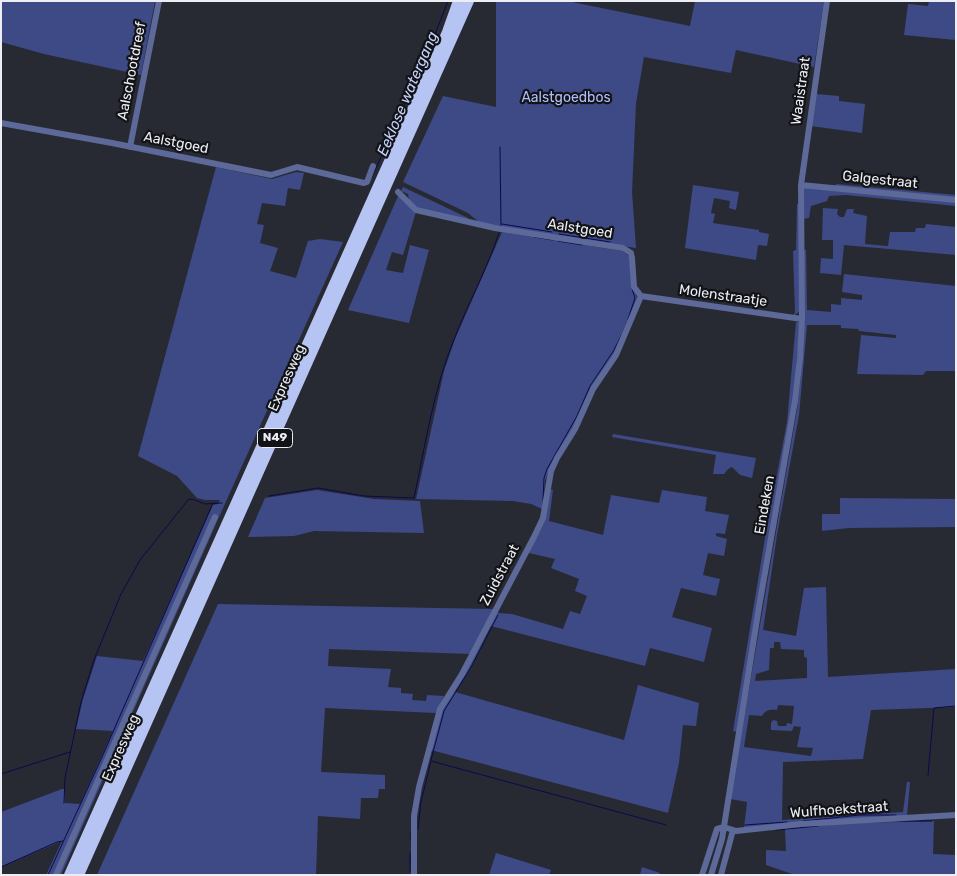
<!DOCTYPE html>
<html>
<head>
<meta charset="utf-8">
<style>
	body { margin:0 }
	#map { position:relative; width:957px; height:876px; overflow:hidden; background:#282a33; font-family:Rubik,sans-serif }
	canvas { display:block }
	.frame { position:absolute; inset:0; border:2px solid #eceef4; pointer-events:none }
</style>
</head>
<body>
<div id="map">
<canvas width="957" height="876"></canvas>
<div class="frame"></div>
</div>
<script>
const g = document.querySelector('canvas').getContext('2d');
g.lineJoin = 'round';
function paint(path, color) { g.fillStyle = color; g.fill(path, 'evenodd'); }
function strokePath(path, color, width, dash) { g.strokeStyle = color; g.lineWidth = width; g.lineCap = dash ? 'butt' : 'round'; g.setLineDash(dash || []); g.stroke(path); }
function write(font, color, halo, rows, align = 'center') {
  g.font = font + ' Rubik,sans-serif'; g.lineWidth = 4.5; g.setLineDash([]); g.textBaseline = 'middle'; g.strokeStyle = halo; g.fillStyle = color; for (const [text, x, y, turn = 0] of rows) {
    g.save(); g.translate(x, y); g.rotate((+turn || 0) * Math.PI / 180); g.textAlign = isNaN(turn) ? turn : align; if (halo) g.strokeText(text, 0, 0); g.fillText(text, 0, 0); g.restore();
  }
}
paint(new Path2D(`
	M 1,1 L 155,1 L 141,75 L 44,54 L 1,42 Z
	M 496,1 L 567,1 L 690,26 L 695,1 L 824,1 L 814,67 L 736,50 L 731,73 L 644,57 L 636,103 L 632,192 L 636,248 L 496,226 L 479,222 L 468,213 L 403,182 L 443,96 L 496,107 Z
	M 929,1 L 956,1 L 956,40 L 904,35 L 908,4 L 928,6 Z
	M 816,94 L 839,96 L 839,101 L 865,104 L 862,133 L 811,126 Z
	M 216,167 L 272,179 L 296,172 L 304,173 L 300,190 L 288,188 L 285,206 L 262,203 L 257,224 L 264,225 L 260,243 L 278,248 L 270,271 L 296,278 L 308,241 L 320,239 L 343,242 L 219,517 L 61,875 L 46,875 L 62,841 L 1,867 L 1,812 L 62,789 L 65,789 L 65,803 L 80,804 L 113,731 L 76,729 L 83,699 L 97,656 L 143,661 L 213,505 L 218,504 L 220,500 L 205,500 L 197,498 L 177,476 L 138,456 Z
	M 836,184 L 956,195 L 956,206 L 846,195 L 829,196 L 827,201 L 811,206 L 809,218 L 803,219 L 804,187 L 835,190 Z
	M 693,185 L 739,192 L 736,210 L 729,208 L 730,201 L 714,198 L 711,213 L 715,214 L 713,223 L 759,230 L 759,232 L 769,234 L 767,246 L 758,245 L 756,260 L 685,248 Z
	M 403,187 L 468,218 L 467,220 L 417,208 L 409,200 L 408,194 L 401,191 Z
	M 399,194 L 416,212 L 403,255 L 392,252 L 386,270 L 403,273 L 410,245 L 429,250 L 409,323 L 348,310 Z
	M 800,203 L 799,312 L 793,316 L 795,312 L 793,251 L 796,250 L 797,204 Z
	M 823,208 L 838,209 L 837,214 L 840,217 L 844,217 L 847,209 L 854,209 L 853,213 L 867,216 L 865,244 L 888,246 L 890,232 L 915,232 L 916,228 L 925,228 L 926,224 L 956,227 L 956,255 L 844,245 L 841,275 L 820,273 L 821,258 L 833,259 L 833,240 L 822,240 Z
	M 502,232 L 622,251 L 629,256 L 633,290 L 637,297 L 613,354 L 589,390 L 573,427 L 552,461 L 545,481 L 542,509 L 531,504 L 513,501 L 416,499 L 444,371 L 455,339 Z
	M 803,250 L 806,250 L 807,310 L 831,312 L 831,304 L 841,305 L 841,298 L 862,300 L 862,295 L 842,292 L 844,274 L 956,286 L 956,371 L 926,371 L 923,375 L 857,374 L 861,335 L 896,338 L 896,335 L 859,331 L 858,329 L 841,328 L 841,325 L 807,325 L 799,415 L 777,535 L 763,630 L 796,636 L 804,588 L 826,587 L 828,677 L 956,669 L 956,707 L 871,710 L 863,759 L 783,762 L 782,820 L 903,812 L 907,782 L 910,782 L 907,816 L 744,828 L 747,802 L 730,799 L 797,410 L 801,374 ZM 774,642 L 780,642 L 781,649 L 804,650 L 804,657 L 807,658 L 807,678 L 755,681 L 756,674 L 769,670 L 770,648 L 774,648 ZM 778,705 L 794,706 L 792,724 L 787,723 L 786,726 L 778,726 L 777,721 L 773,720 L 771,723 L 771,730 L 792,731 L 794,726 L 801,727 L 797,747 L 813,748 L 811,756 L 744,747 L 749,715 L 762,716 C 765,710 770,709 777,710 Z
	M 796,322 L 800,322 L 794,397 L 737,732 L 733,731 L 765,538 L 787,422 Z
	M 613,434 L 756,458 L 752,478 L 740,475 L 732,467 L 728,469 L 724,474 L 713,474 L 716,455 L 612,437 Z
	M 549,489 L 553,490 L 549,521 L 603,535 L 611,495 L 659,503 L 662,490 L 707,497 L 705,511 L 729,515 L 725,534 L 716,533 L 716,536 L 727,539 L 724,556 L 708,553 L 703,575 L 720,579 L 716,596 L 681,588 L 672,617 L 712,628 L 704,662 L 650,648 L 645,666 L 491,626 L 470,669 L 455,692 L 624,740 L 638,685 L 699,703 L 696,726 L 683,725 L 679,763 L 668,813 L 431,750 L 442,710 L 497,613 L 512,614 L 563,629 L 570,611 L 580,614 L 587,596 L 575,591 L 579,579 L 551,568 L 555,559 L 529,553 Z
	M 317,490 L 374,499 L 420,501 L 424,533 L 314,531 L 294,536 L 248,537 L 265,498 Z
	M 840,498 L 956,499 L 956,527 L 849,528 L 822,531 L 822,514 L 840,514 Z
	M 218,604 L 494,609 L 470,654 L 329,649 L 328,666 L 391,669 L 388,687 L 401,688 L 401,693 L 413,694 L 412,700 L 426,701 L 427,695 L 444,696 L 436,713 L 325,708 L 321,772 L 385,775 L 385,789 L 379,789 L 378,798 L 361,798 L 360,819 L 318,816 L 316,875 L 97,875 Z
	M 934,821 L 933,854 L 956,855 L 956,875 L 795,875 L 766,865 L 766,850 L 786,851 L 785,829 L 831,824 Z
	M 496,853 L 551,870 L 549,875 L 489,875 Z
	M 642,867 L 660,873 L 659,875 L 640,875 Z`), '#3d4a85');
strokePath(new Path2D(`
	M 500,147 L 501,226
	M 372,177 L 426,57 L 448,1
	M 502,224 L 552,232
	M 559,234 L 610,242
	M 534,237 L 553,240
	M 558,241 L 582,245
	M 628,319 L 635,298 L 632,289
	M 269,496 L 318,488 L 364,496 L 414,498 C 425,446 433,392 453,342 C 467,305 487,270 499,233
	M 543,500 L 544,478 L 547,469 L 577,416 L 590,386 L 614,350 L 622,334
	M 431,760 L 444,711 L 471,667 L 498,615
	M 1,774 L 70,752
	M 928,775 L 934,708 L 956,706
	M 64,803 L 65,778 L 81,702 L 94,660 L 121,594 L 140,560 L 188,500 L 192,499 L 205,504 L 222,503
	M 803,821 L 860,815 L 896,815
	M 899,821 L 932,821
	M 745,825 L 787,822
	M 418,829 L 421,802 L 431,761 L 666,825
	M 776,830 L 818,826
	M 411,840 L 411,832
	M 1,867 L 57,842 L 63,841
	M 410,871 L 410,853
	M 48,875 L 102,757 L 213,503`), '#0b094c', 1);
strokePath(new Path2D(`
	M 1,123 L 112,143 L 271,175 L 297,167 L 364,183 L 367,182 L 373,166
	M 130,147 L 159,1
	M 801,185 L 956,200
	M 398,192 L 416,210 L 495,228 L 623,248 L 631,253 L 632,258 L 634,287 L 641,296
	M 641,296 L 802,319
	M 724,827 L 736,831 L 801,824 L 956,815
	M 56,875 L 215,517
	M 414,875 L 414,816 L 419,787 L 440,709 L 462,674 L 534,537 L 543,518 L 551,471 L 557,458 L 575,429 L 593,389 L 616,355 L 641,296
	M 702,875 L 717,829 L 724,827
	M 711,875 L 722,839 L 759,607 L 795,401 L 800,358 L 802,319 L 801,185 L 827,1
	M 721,875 L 733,830`), '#5c6999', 6);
strokePath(new Path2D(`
	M 69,875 L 447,32 L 458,1
	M 79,875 L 469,1`), '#b6c4f4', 10);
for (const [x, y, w] of [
	[275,438,35]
]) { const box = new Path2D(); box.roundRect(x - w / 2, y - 9.5, w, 19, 4); g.fillStyle = '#121317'; g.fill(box); strokePath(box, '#eceef4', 1); }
write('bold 12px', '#eceef4', null, [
	["N49",275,438]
]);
write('14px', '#eceef4', '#121317', [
	["Aalschootdreef",132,71,-79],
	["Waaistraat",801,91,-82],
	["Aalstgoed",176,143,11],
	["Galgestraat",880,180,6],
	["Aalstgoed",580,229,9],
	["Molenstraatje",723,296,8],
	["Expresweg",287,378,-66],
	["Eindeken",765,505,-80],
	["Zuidstraat",500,575,-62],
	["Expresweg",121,748,-66],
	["Wulfhoekstraat",839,810,-4]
]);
write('14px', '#afbffc', '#121317', [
	["Aalstgoedbos",566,98]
]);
write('italic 15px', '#c4d0f9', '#121317', [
	["Eeklose watergang",408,94,-67]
]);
</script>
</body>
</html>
